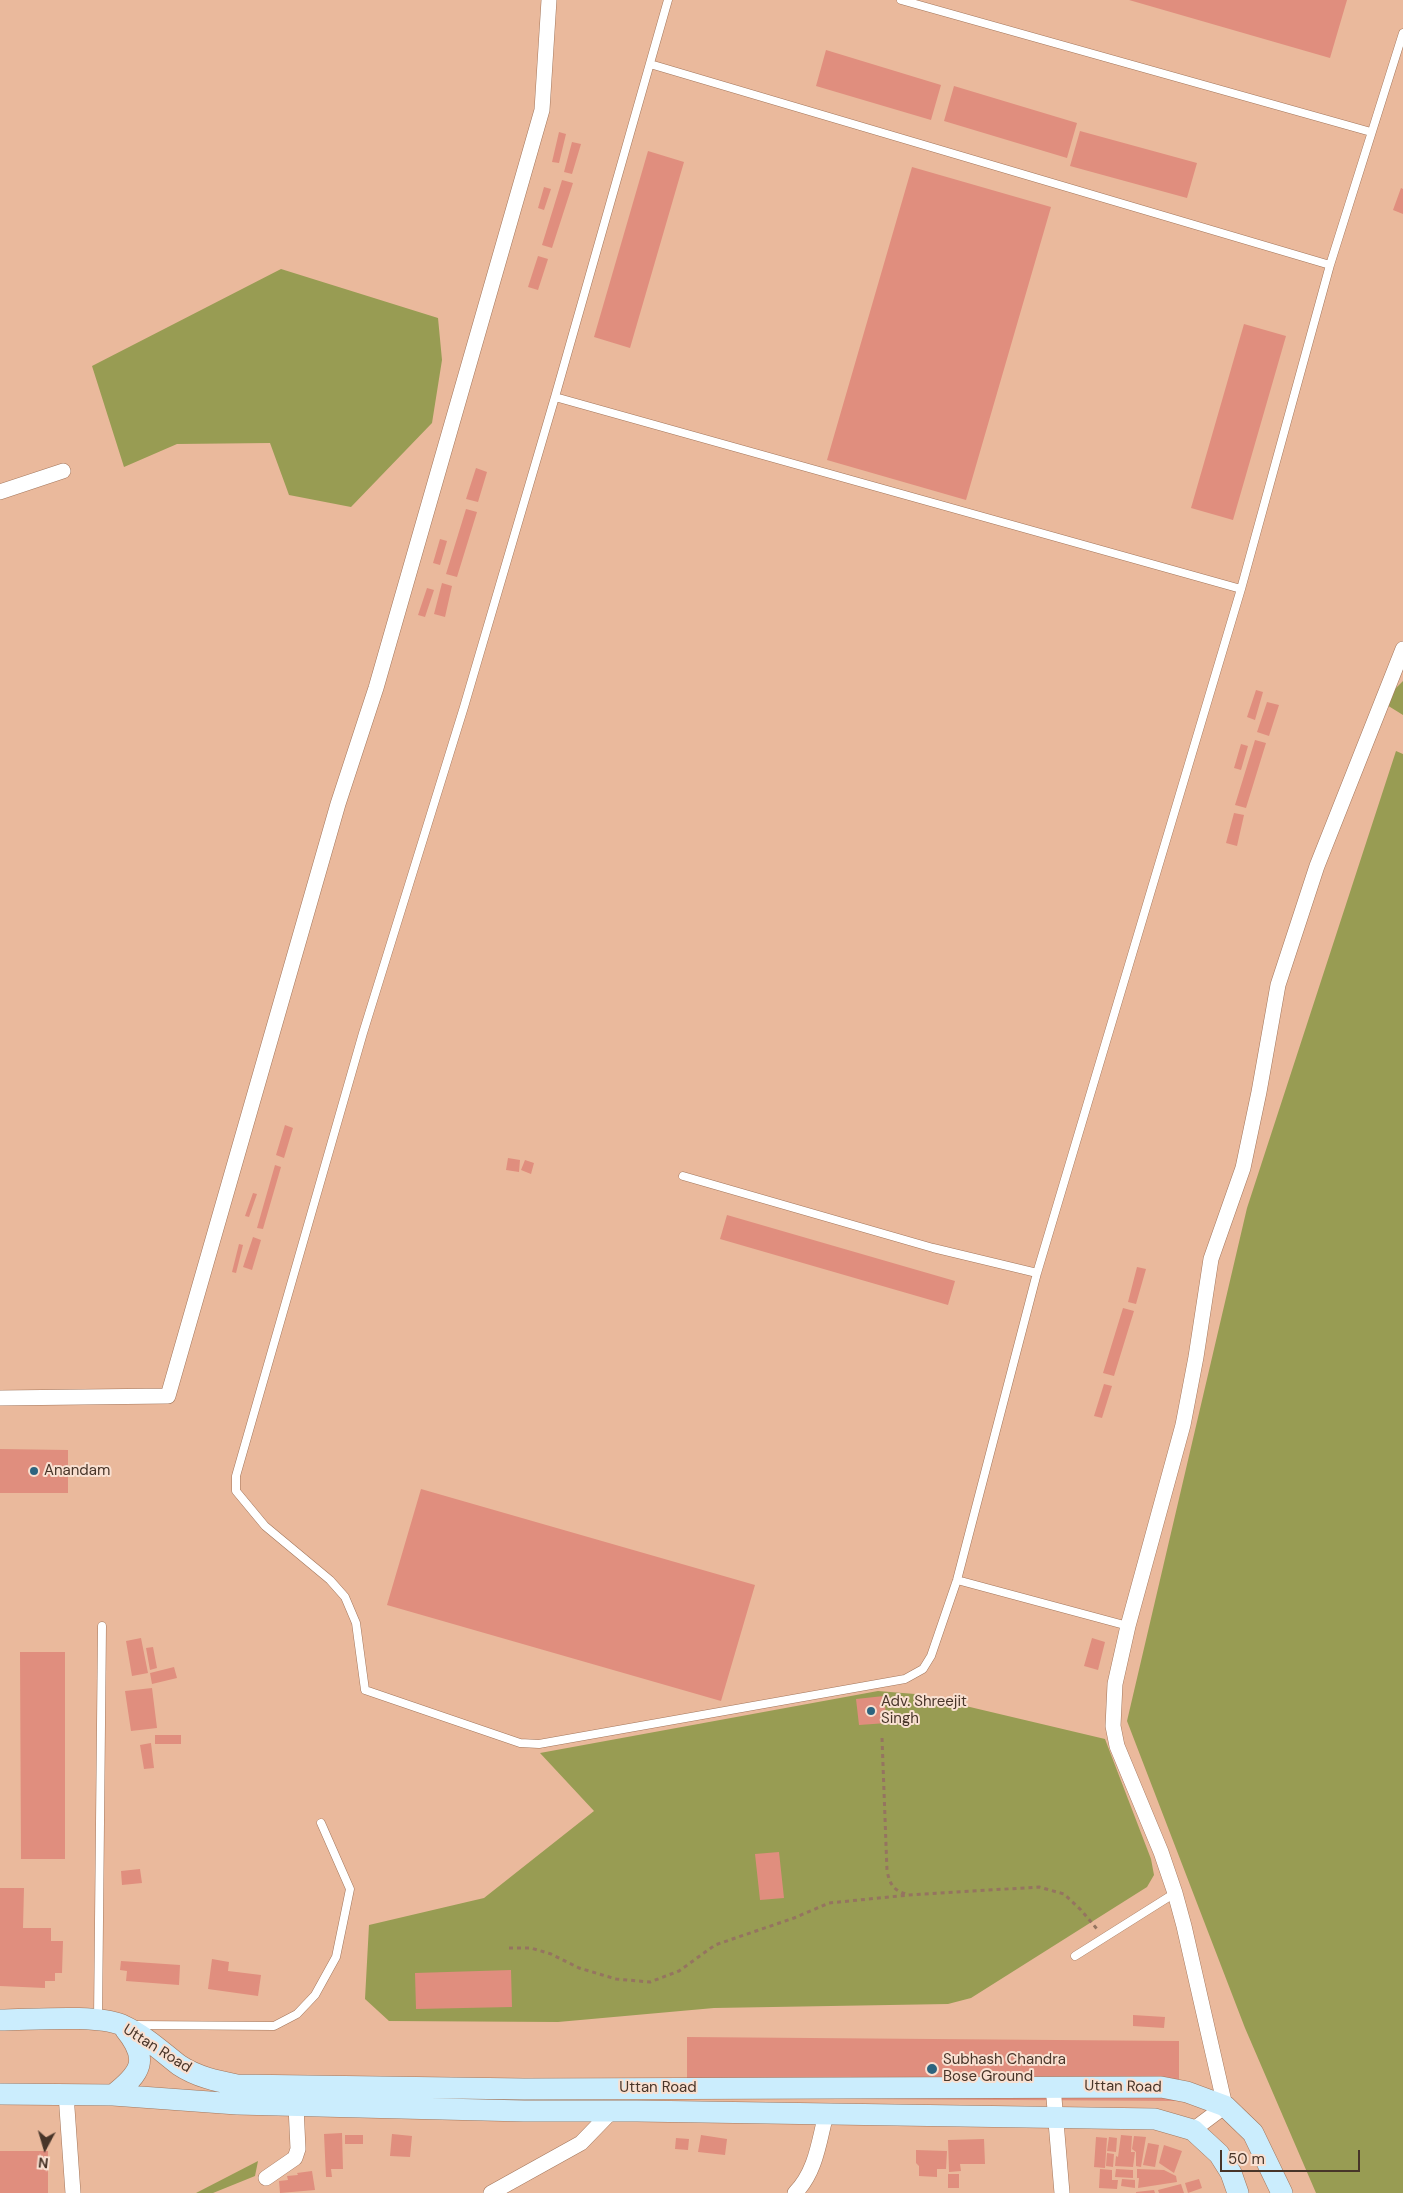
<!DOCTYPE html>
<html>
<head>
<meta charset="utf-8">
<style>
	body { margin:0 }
	#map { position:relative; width:1403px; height:2193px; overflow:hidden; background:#eab99c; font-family:"DM Sans",sans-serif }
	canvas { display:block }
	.north { position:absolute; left:20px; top:2123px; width:50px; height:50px; -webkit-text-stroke:4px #f9e0d1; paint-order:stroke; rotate:186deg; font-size:14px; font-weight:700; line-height:20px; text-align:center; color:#483529 }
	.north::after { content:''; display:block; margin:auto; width:18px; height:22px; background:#483529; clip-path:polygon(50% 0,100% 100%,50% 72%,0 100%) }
	.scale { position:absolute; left:1220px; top:2150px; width:140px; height:22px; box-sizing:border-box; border:2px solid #483529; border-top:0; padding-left:6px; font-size:15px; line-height:18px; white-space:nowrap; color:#483529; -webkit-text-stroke:4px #f9e0d1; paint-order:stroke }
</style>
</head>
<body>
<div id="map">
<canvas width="1403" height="2193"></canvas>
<div class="north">N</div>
<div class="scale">50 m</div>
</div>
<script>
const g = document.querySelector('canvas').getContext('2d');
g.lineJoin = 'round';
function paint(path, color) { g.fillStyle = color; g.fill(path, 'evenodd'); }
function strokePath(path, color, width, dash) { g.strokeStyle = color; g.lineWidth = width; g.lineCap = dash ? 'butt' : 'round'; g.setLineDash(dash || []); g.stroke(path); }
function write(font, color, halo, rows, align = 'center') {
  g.font = font + ' "DM Sans",sans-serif'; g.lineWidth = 4; g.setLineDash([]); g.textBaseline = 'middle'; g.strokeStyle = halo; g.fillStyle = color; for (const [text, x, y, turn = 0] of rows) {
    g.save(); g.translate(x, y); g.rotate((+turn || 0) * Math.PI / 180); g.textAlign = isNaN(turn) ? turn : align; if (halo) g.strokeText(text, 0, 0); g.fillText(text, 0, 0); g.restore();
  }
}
paint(new Path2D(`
	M 281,269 L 438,318 L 442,360 L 432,423 L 351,507 L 289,495 L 270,443 L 177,444 L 124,467 L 92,366 Z
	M 1403,681 L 1403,715 L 1382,702 Z
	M 1396,751 L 1403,754 L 1403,2193 L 1316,2193 L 1245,2028 L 1127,1721 L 1247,1208 Z
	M 878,1691 L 915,1694 L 1105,1739 L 1151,1859 L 1154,1875 L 1147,1887 L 971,1998 L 948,2004 L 714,2008 L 558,2022 L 389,2021 L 365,1999 L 369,1925 L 484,1898 L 594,1811 L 540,1753 Z
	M 258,2161 L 255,2176 L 213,2193 L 196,2193 Z`), '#989c53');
paint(new Path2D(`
	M 1129,0 L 1347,0 L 1330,58 Z
	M 826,50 L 941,85 L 931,120 L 816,86 Z
	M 954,86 L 1077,123 L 1067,158 L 944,121 Z
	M 1080,131 L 1197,163 L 1187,198 L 1070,166 Z
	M 559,132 L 566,134 L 559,163 L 552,162 Z
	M 572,142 L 581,144 L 572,174 L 564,172 Z
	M 648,151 L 684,162 L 630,348 L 594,337 Z
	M 912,167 L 1051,207 L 966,500 L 827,460 Z
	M 562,180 L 573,183 L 552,248 L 542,245 Z
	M 544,187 L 551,189 L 544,210 L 538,208 Z
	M 1401,188 L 1403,189 L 1403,214 L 1393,210 Z
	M 538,256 L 548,259 L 538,290 L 528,287 Z
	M 1244,324 L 1286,336 L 1233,520 L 1191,508 Z
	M 476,468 L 487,472 L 478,502 L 466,499 Z
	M 466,509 L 477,512 L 457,577 L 446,574 Z
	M 440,539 L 447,541 L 440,565 L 433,563 Z
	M 442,583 L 452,586 L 445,617 L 434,614 Z
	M 427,588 L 434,590 L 425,617 L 418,615 Z
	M 1256,690 L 1263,692 L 1255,720 L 1247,717 Z
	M 1267,702 L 1279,705 L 1269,736 L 1257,732 Z
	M 1255,740 L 1266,743 L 1246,808 L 1235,805 Z
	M 1241,744 L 1248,746 L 1241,770 L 1234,768 Z
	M 1234,813 L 1244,815 L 1237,846 L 1226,843 Z
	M 285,1125 L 293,1128 L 284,1158 L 276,1155 Z
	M 508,1158 L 520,1160 L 519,1172 L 506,1170 Z
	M 525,1160 L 534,1163 L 531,1174 L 521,1170 Z
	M 275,1165 L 281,1167 L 263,1229 L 257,1228 Z
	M 253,1193 L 257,1194 L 249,1217 L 245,1216 Z
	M 727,1215 L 955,1281 L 948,1305 L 720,1239 Z
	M 253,1237 L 261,1240 L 252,1270 L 243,1267 Z
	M 239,1244 L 243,1245 L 236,1273 L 232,1272 Z
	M 1137,1267 L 1146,1269 L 1136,1304 L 1128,1302 Z
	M 1123,1308 L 1134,1311 L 1114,1376 L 1103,1373 Z
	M 1104,1384 L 1112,1386 L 1102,1418 L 1094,1416 Z
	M 0,1449 L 68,1450 L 68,1493 L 0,1493 Z
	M 421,1489 L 755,1585 L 721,1701 L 387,1605 Z
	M 141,1638 L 148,1673 L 132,1676 L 126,1641 Z
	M 1092,1638 L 1105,1642 L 1098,1670 L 1084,1666 Z
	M 153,1647 L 157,1668 L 150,1670 L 146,1648 Z
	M 20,1652 L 65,1652 L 65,1859 L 21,1859 Z
	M 174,1667 L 177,1678 L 152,1684 L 150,1673 Z
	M 152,1688 L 157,1728 L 131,1731 L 125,1691 Z
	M 884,1696 L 887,1723 L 859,1725 L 856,1699 Z
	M 155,1735 L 181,1735 L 181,1744 L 155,1744 Z
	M 151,1743 L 154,1768 L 144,1769 L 140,1745 Z
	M 779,1852 L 784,1898 L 760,1900 L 755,1854 Z
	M 140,1869 L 142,1883 L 122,1885 L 121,1871 Z
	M 0,1888 L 24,1888 L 23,1928 L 51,1928 L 51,1941 L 63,1941 L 62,1973 L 55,1973 L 55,1981 L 45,1981 L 45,1988 L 0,1986 Z
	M 212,1959 L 229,1962 L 228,1971 L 261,1975 L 258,1996 L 208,1989 Z
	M 121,1961 L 180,1965 L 179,1985 L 126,1981 L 127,1971 L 120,1970 Z
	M 511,1970 L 512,2007 L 416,2009 L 415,1973 Z
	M 1133,2015 L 1165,2017 L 1164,2028 L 1133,2026 Z
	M 687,2037 L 1179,2041 L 1179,2101 L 687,2098 Z
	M 342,2133 L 343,2169 L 331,2169 L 332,2177 L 326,2177 L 324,2134 Z
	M 392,2134 L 412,2136 L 410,2157 L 390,2156 Z
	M 345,2135 L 363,2135 L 363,2144 L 345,2144 Z
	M 701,2135 L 727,2139 L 725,2155 L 698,2152 Z
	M 1121,2135 L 1132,2136 L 1131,2152 L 1135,2152 L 1133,2167 L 1115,2166 L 1116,2156 L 1118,2157 Z
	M 1134,2136 L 1146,2137 L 1141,2167 L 1136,2166 L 1136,2152 L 1132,2149 Z
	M 1096,2137 L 1107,2138 L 1105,2168 L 1094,2167 Z
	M 1109,2137 L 1117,2138 L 1116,2152 L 1107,2151 Z
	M 676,2138 L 689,2139 L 688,2150 L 675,2149 Z
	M 984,2139 L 985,2164 L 960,2164 L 961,2171 L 949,2172 L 948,2140 Z
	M 1148,2143 L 1159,2145 L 1155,2167 L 1143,2165 Z
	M 1164,2145 L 1182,2151 L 1174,2173 L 1159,2163 Z
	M 916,2150 L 947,2151 L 946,2169 L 937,2169 L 937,2177 L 919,2176 L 919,2166 L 916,2163 Z
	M 0,2151 L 48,2151 L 48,2193 L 0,2193 Z
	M 1107,2153 L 1114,2154 L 1113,2167 L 1106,2166 Z
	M 1100,2169 L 1112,2170 L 1112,2180 L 1118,2180 L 1117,2189 L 1099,2188 Z
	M 1116,2169 L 1133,2170 L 1133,2178 L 1115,2177 Z
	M 1137,2169 L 1164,2170 L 1176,2176 L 1177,2182 L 1138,2188 L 1139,2178 L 1137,2178 Z
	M 312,2171 L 315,2190 L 280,2193 L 279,2181 L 288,2180 L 287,2176 L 298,2175 L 297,2173 Z
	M 948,2174 L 959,2174 L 959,2188 L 948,2188 Z
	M 1122,2179 L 1135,2180 L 1135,2188 L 1121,2186 Z
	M 1199,2179 L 1202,2188 L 1188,2193 L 1185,2183 Z
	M 1181,2184 L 1184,2193 L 1159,2193 L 1158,2190 Z
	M 1154,2190 L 1155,2193 L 1136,2193 L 1136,2192 Z`), '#e08e7e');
const lane = new Path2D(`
	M 668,0 L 555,397 L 464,707 L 363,1033 L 236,1476 L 236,1491 L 265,1526 L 330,1580 L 345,1597 L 356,1623 L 365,1690 L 520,1743 L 539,1744 L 905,1679 L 923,1669 L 931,1656 L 957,1580 L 1037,1273 L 1241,589 L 1330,265 L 1403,33
	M 901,0 L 1371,132
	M 650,64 L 1330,265
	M 555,397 L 1241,589
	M 683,1176 L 933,1248 L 1037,1273
	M 957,1580 L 1128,1626
	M 1075,1956 L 1175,1893
	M 98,2019 L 102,1626
	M 135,2025 L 274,2026 L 297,2014 L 315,1995 L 336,1957 L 350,1889 L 321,1823`);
const street = new Path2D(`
	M 0,492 L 63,471
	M 0,1398 L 168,1396 L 338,804 L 376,688 L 542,110 L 549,0
	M 1053,2086 L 1062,2193
	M 66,2094 L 73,2193
	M 1193,2130 L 1225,2106 L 1184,1926 L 1175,1893 L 1161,1852 L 1117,1746 L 1113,1726 L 1115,1684 L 1128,1626 L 1183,1425 L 1196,1357 L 1211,1259 L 1243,1168 L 1259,1092 L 1278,985 L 1317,866 L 1403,649
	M 266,2178 L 295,2158 L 298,2149 L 296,2106
	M 491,2193 L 581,2143 L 612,2111
	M 795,2193 C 816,2172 819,2141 826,2114`);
const secondary = new Path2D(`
	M 0,2020 C 32,2020 95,2014 122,2025 C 144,2035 161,2051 179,2065 C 197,2077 217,2081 237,2085 L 524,2089 L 1161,2087 L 1187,2092 L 1225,2106 L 1253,2133 L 1282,2193
	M 0,2094 L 113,2095 L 237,2104 L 524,2111 L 637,2111 L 1155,2119 L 1193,2130 L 1219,2154 L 1231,2173 L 1238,2193
	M 113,2095 C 141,2073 150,2060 125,2029`);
strokePath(lane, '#a3765b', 9);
strokePath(street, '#a3765b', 16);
strokePath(secondary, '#a3765b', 22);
strokePath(new Path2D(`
	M 882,1738 L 887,1871 C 890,1884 893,1890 906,1894
	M 509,1948 L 531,1948 L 551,1954 L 579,1968 L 616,1979 L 650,1982 L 679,1971 L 715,1945 L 794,1918 L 829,1903 L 909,1895 L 1039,1887 L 1064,1894 L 1081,1910 L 1097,1929`), '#957460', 3, [4, 4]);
strokePath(lane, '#fff', 8);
strokePath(street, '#fff', 15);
strokePath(secondary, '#cbedfd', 21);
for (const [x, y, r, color] of [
	[34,1471,5,"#2d647f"],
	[871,1711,5,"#2d647f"],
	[932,2069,6,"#2d647f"]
]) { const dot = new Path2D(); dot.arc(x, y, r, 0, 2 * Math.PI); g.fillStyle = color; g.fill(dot); strokePath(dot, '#f9e0d1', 2); }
write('15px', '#483529', '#f9e0d1', [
	["Anandam",44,1471],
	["Adv. Shreejit",881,1702],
	["Singh",881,1719],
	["Subhash Chandra",943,2060],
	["Bose Ground",943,2077]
], 'left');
write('15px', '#483529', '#f9e0d1', [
	["Uttan Road",157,2049,32],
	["Uttan Road",1123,2087,1],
	["Uttan Road",658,2088]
]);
</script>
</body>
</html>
